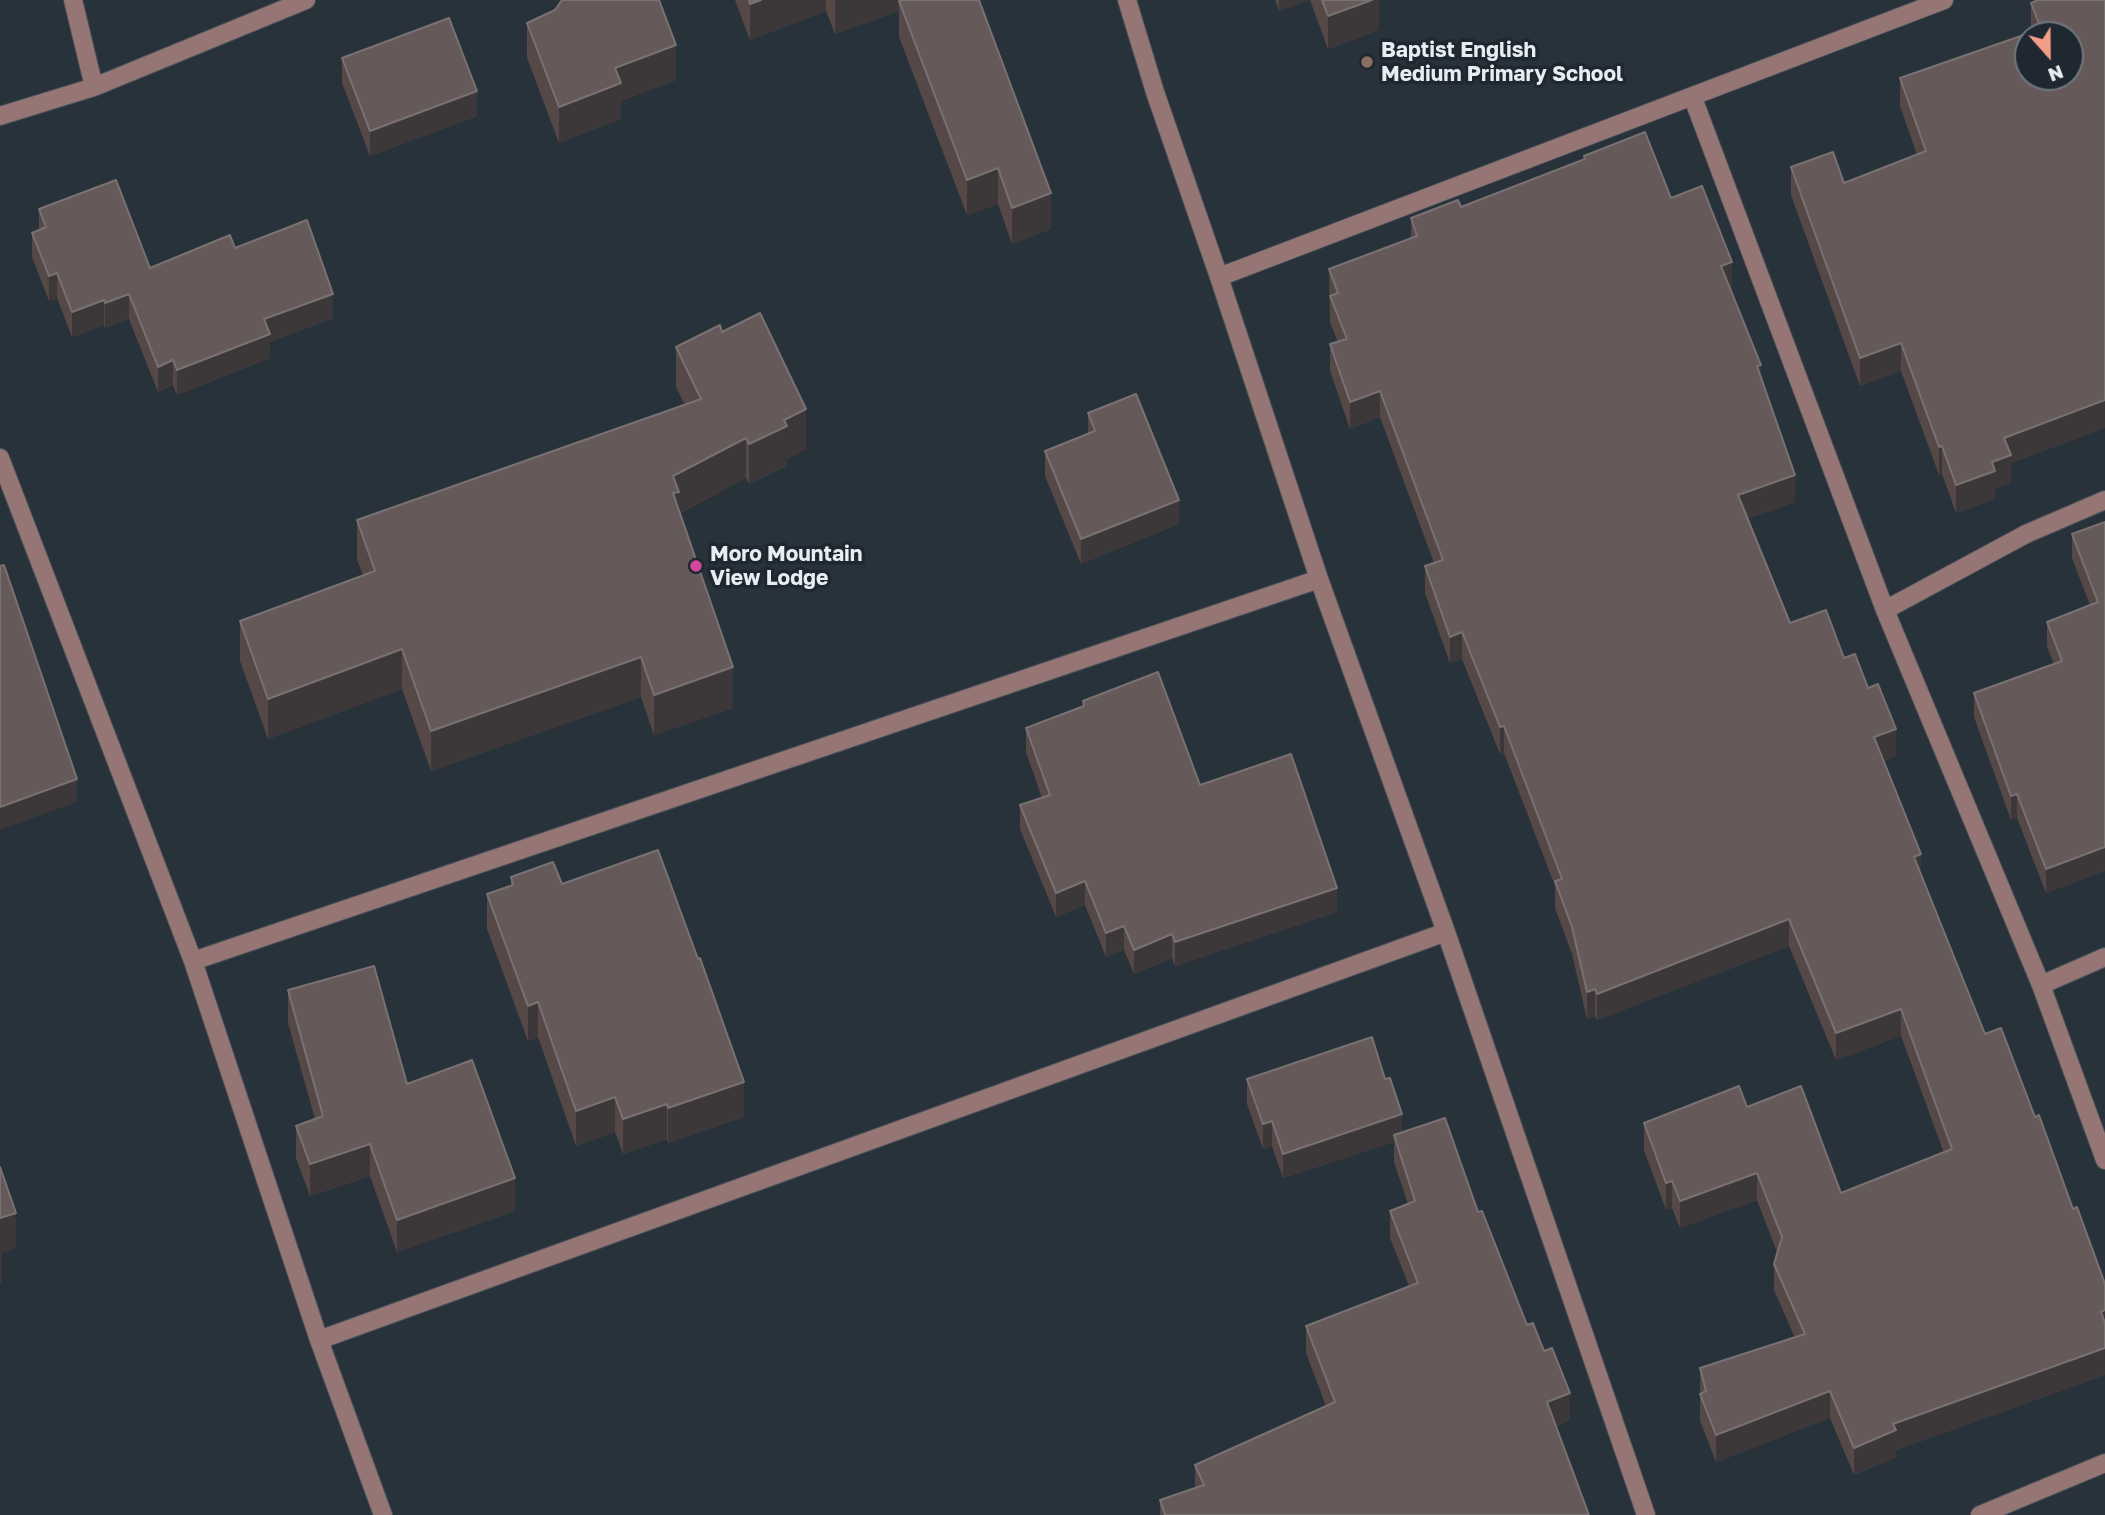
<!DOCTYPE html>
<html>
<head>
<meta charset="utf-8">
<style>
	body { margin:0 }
	#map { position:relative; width:2105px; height:1515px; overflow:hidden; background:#28323a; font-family:"Golos Text",sans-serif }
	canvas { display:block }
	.north { position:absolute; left:2014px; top:21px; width:70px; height:70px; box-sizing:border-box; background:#1f2830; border:2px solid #6f777e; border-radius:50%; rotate:159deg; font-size:19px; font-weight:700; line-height:28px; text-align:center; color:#e7edf3 }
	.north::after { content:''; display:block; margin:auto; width:24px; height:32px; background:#f49e88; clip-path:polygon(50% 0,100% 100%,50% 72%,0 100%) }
</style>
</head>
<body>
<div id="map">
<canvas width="2105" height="1515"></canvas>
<div class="north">N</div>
</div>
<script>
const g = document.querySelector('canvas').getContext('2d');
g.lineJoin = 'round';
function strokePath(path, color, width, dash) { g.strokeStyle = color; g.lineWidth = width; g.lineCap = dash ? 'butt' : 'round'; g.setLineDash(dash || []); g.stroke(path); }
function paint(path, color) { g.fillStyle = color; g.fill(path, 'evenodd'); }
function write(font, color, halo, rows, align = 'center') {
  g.font = font + ' "Golos Text",sans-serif'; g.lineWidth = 7; g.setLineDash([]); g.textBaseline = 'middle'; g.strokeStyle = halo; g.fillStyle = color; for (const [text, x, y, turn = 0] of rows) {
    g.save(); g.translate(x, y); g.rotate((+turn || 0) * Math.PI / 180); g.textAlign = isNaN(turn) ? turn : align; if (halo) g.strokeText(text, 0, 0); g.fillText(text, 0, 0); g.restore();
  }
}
const minor = new Path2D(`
	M 73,0 L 94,87
	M 1127,0 L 1155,92 L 1219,277 L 1319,579 L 1446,932 L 1646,1515
	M 1693,98 L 1885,610 L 2041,985 L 2105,1160
	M 0,116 L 94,87 L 306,0
	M 1219,277 L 1944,0
	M 0,458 L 193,961 L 319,1340 L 383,1515
	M 1885,610 L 2026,534 L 2105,500
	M 193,961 L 1319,579
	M 2041,985 L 2105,957
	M 319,1340 L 1446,932
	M 1980,1515 L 2105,1463`);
strokePath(minor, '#475058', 20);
strokePath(minor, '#957674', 18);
paint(new Path2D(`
	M 735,0 L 979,0 L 1051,229 L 1012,244 L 998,204 L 967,215 L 899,37 L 899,11 L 835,34 L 826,11 L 750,40 Z
	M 1275,0 L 1309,0 L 1279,11 Z
	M 1310,0 L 1379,0 L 1379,30 L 1328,49 Z
	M 2105,0 L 2105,428 L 2011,463 L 2011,483 L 1995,488 L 1995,499 L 1956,513 L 1942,474 L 1939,475 L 1901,371 L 1860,386 L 1791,195 L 1791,167 L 1844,183 L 1917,155 L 1900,106 L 1900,78 L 2031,32 L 2031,3 Z
	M 527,23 L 676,80 L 621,101 L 621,119 L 559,143 L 527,58 Z
	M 342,58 L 477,116 L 370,156 L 342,83 Z
	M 1584,156 L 1671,198 L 1732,289 L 1730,289 L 1761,377 L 1795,502 L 1747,519 L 1790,623 L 1844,658 L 1868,688 L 1896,756 L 1884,761 L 1921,874 L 1985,1034 L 2035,1117 L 2105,1284 L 2105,1375 L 1896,1450 L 1896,1457 L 1854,1475 L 1830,1418 L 1716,1462 L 1700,1421 L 1700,1368 L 1795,1338 L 1774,1290 L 1774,1264 L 1777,1252 L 1757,1200 L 1680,1228 L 1672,1208 L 1666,1210 L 1644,1150 L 1644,1123 L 1747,1107 L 1841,1193 L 1944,1153 L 1901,1036 L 1836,1060 L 1789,946 L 1597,1020 L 1595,1016 L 1587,1019 L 1572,954 L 1555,908 L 1555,886 L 1504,753 L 1500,754 L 1462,659 L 1450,663 L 1425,593 L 1425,566 L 1434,563 L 1380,417 L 1350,429 L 1330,371 L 1330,344 L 1338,342 L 1330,323 L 1329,269 L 1411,238 L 1411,218 L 1461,207 L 1584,160 Z
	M 39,209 L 150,268 L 235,248 L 333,318 L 270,342 L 270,358 L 177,395 L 173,385 L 158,392 L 129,319 L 105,328 L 104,325 L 72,337 L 57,298 L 49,301 L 32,257 L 32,233 L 39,230 Z
	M 722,332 L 806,449 L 787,459 L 787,466 L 749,484 L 746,478 L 680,513 L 733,708 L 654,735 L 641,697 L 431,771 L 402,689 L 268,739 L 240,661 L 240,621 L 363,575 L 357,560 L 357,520 L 685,405 L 676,387 L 676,347 Z
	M 1088,413 L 1179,524 L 1081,564 L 1045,476 L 1045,451 L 1088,434 Z
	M 2105,522 L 2105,871 L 2046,893 L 2017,818 L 2011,820 L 1974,717 L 1974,693 L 2054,664 L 2047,646 L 2047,622 L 2090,605 L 2072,558 L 2072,534 Z
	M 1083,701 L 1200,785 L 1337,912 L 1175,966 L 1172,958 L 1134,974 L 1124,950 L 1106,957 L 1085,905 L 1056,917 L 1020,829 L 1020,805 L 1042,798 L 1026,752 L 1026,728 L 1083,707 Z
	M 511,877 L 562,884 L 744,1117 L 668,1143 L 667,1139 L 623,1154 L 615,1132 L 576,1146 L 538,1037 L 528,1041 L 487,929 L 487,894 L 511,885 Z
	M 288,990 L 407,1084 L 515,1211 L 397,1252 L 370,1176 L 310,1196 L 296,1158 L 296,1126 L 315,1119 L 288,1023 Z
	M 1247,1079 L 1402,1132 L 1478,1212 L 1570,1420 L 1556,1426 L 1589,1515 L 1160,1515 L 1160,1500 L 1195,1488 L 1195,1465 L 1326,1406 L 1306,1353 L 1306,1326 L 1409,1286 L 1390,1238 L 1390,1211 L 1408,1204 L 1394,1162 L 1394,1142 L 1283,1178 L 1272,1146 L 1263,1149 L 1247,1104 Z`), '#554847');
paint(new Path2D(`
	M 761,0 L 826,0 L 826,11 L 750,40 L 750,4 Z
	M 835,0 L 925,0 L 899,1 L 899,11 L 835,34 Z
	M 1279,0 L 1309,0 L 1279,11 Z
	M 1372,0 L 1379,0 L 1379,30 L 1328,49 L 1328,16 Z
	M 676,45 L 676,80 L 621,101 L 621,119 L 559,143 L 559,107 L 615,68 Z
	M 477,91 L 477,116 L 370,156 L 370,131 Z
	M 998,168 L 998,204 L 967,215 L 967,180 Z
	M 1051,193 L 1051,229 L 1012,244 L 1012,208 Z
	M 1732,262 L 1732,289 L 1721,293 L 1721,266 Z
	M 57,273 L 57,298 L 49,301 L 49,276 Z
	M 129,294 L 129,319 L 105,328 L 105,303 Z
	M 333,294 L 333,318 L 270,342 L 270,358 L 177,395 L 177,370 L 264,319 Z
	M 104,300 L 104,325 L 72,337 L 72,312 Z
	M 1901,343 L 1901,371 L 1860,386 L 1860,358 Z
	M 173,360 L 173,385 L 158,392 L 158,367 Z
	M 1761,365 L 1761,391 L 1757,366 Z
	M 1380,391 L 1380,417 L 1350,429 L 1350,402 Z
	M 2105,400 L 2105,428 L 2011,463 L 2011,483 L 1995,488 L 1995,499 L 1956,513 L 1956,485 L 1992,462 L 2004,438 Z
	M 806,409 L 806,449 L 787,459 L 787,466 L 749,484 L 749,444 L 784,420 Z
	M 746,438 L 746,478 L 679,513 L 673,533 L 673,476 Z
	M 1942,446 L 1942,474 L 1939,475 L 1939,447 Z
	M 1795,475 L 1795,502 L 1738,522 L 1738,495 Z
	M 1179,500 L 1179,524 L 1081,564 L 1081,539 Z
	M 1462,632 L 1462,659 L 1450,663 L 1450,637 Z
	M 402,649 L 402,689 L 268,739 L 268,699 Z
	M 641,657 L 641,697 L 431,771 L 431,731 Z
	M 733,667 L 733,708 L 654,735 L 654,695 Z
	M 1504,726 L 1504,753 L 1500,754 L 1500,727 Z
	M 1896,729 L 1896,756 L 1874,764 L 1874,737 Z
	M 77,779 L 77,802 L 0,830 L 0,807 Z
	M 2017,794 L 2017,818 L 2011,820 L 2011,796 Z
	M 2105,847 L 2105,871 L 2046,893 L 2046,869 Z
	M 1921,854 L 1921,881 L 1914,857 Z
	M 1085,881 L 1085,905 L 1056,917 L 1056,893 Z
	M 1337,888 L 1337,912 L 1175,966 L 1175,942 Z
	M 1789,919 L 1789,946 L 1597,1020 L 1597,994 Z
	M 1124,926 L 1124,950 L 1106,957 L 1106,933 Z
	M 1172,934 L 1172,958 L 1134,974 L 1134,950 Z
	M 1595,989 L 1595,1016 L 1587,1019 L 1587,992 Z
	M 538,1002 L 538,1037 L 528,1041 L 528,1006 Z
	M 1901,1009 L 1901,1036 L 1836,1060 L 1836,1033 Z
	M 744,1082 L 744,1117 L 668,1143 L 668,1108 Z
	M 615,1097 L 615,1132 L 576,1146 L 576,1111 Z
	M 667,1104 L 667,1139 L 623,1154 L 623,1119 Z
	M 1402,1114 L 1402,1139 L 1394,1135 L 1394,1142 L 1283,1178 L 1283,1154 Z
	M 1272,1121 L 1272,1146 L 1263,1149 L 1263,1124 Z
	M 370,1144 L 370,1176 L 310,1196 L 310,1164 Z
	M 1757,1173 L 1757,1200 L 1680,1228 L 1680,1201 Z
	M 515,1178 L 515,1211 L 397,1252 L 397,1220 Z
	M 1672,1181 L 1672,1208 L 1666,1210 L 1666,1183 Z
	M 16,1213 L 16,1248 L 2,1253 L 2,1283 L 0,1283 L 0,1218 Z
	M 2105,1310 L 2105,1337 L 2101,1312 Z
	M 2105,1348 L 2105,1375 L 1896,1450 L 1896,1457 L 1854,1475 L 1854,1448 L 1893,1424 Z
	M 1830,1391 L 1830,1418 L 1716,1462 L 1716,1435 Z
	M 1570,1393 L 1570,1420 L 1547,1429 L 1547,1402 Z`), '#3c383a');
const building = new Path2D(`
	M 562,0 L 659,0 L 676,45 L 615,68 L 621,83 L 559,107 L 527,23 L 555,10 Z
	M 749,0 L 761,0 L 750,4 Z
	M 902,0 L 979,0 L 1051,193 L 1012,208 L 998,168 L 967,180 L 899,1 Z
	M 1322,0 L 1372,0 L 1328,16 Z
	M 2038,0 L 2105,0 L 2105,400 L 2004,438 L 2011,455 L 1992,462 L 1995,471 L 1956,485 L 1942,446 L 1939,447 L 1901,343 L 1860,358 L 1791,167 L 1833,152 L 1844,183 L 1926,151 L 1900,78 L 2041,29 L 2031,3 ZM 2028,35 L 2070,35 L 2070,77 L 2028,77 Z
	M 449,18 L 477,91 L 370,131 L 342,58 Z
	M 1645,132 L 1671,198 L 1702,186 L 1732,262 L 1721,266 L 1761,365 L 1757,366 L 1795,475 L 1738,495 L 1790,623 L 1826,610 L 1844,658 L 1855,654 L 1868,688 L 1878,684 L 1896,729 L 1874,737 L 1921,854 L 1914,857 L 1985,1034 L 2001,1028 L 2035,1117 L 2039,1115 L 2073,1209 L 2077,1207 L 2105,1284 L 2105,1310 L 2101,1312 L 2105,1323 L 2105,1348 L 1893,1424 L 1896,1430 L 1854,1448 L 1830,1391 L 1716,1435 L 1700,1394 L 1706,1391 L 1700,1368 L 1805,1334 L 1774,1264 L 1782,1237 L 1757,1173 L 1680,1201 L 1672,1181 L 1666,1183 L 1644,1123 L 1739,1086 L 1747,1107 L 1801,1086 L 1841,1193 L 1952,1149 L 1901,1009 L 1836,1033 L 1789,919 L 1597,994 L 1595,989 L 1587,992 L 1572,927 L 1555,881 L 1562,879 L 1504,726 L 1500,727 L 1462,632 L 1450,637 L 1425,566 L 1443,560 L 1380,391 L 1350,402 L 1330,344 L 1347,339 L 1330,296 L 1338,293 L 1329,269 L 1417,236 L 1411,218 L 1458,200 L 1461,207 L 1585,159 L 1584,156 Z
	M 116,180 L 150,268 L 230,235 L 235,248 L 307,220 L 333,294 L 264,319 L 270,334 L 177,370 L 173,360 L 158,367 L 129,294 L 105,303 L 104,300 L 72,312 L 57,273 L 49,276 L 32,233 L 46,227 L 39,209 Z
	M 760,313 L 806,409 L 784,420 L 787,426 L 749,444 L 746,438 L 673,476 L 679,492 L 673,493 L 733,667 L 654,695 L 641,657 L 431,731 L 402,649 L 268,699 L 240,621 L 375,571 L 357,520 L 701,399 L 676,347 L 720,325 L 722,332 Z
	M 1136,394 L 1179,500 L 1081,539 L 1045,451 L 1095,431 L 1088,413 Z
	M 2105,522 L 2105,847 L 2046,869 L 2017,794 L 2011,796 L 1974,693 L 2062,661 L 2047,622 L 2098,602 L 2072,534 Z
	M 4,565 L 77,779 L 0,807 L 0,566 Z
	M 1158,672 L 1200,785 L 1291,754 L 1337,888 L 1175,942 L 1172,934 L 1134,950 L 1124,926 L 1106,933 L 1085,881 L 1056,893 L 1020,805 L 1050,795 L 1026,728 L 1084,706 L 1083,701 Z
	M 658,850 L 698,959 L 700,958 L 744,1082 L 668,1108 L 667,1104 L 623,1119 L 615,1097 L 576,1111 L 538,1002 L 528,1006 L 487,894 L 513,885 L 511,877 L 553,862 L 562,884 Z
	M 374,966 L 407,1084 L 472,1060 L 515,1178 L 397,1220 L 370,1144 L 310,1164 L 296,1126 L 323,1116 L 288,990 Z
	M 1372,1037 L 1385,1079 L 1390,1078 L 1402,1114 L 1283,1154 L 1272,1121 L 1263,1124 L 1247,1079 Z
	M 1445,1118 L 1478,1212 L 1482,1211 L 1527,1325 L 1533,1323 L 1544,1351 L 1552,1348 L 1570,1393 L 1547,1402 L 1589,1515 L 1165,1515 L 1160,1500 L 1204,1485 L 1195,1465 L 1335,1402 L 1306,1326 L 1418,1283 L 1390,1211 L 1415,1201 L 1394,1135 Z
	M 0,1167 L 16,1213 L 0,1218 Z`);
paint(building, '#655a59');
strokePath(building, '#797172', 2);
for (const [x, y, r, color] of [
	[1367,62,7,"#8d6e63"],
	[696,566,7,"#d1479c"]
]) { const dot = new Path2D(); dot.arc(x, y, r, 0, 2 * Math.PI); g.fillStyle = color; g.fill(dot); strokePath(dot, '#1f2830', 2.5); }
write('bold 21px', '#e7edf3', '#1f2830', [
	["Baptist English",1381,50],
	["Medium Primary School",1381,74],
	["Moro Mountain",710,554],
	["View Lodge",710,578]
], 'left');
</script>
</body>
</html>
